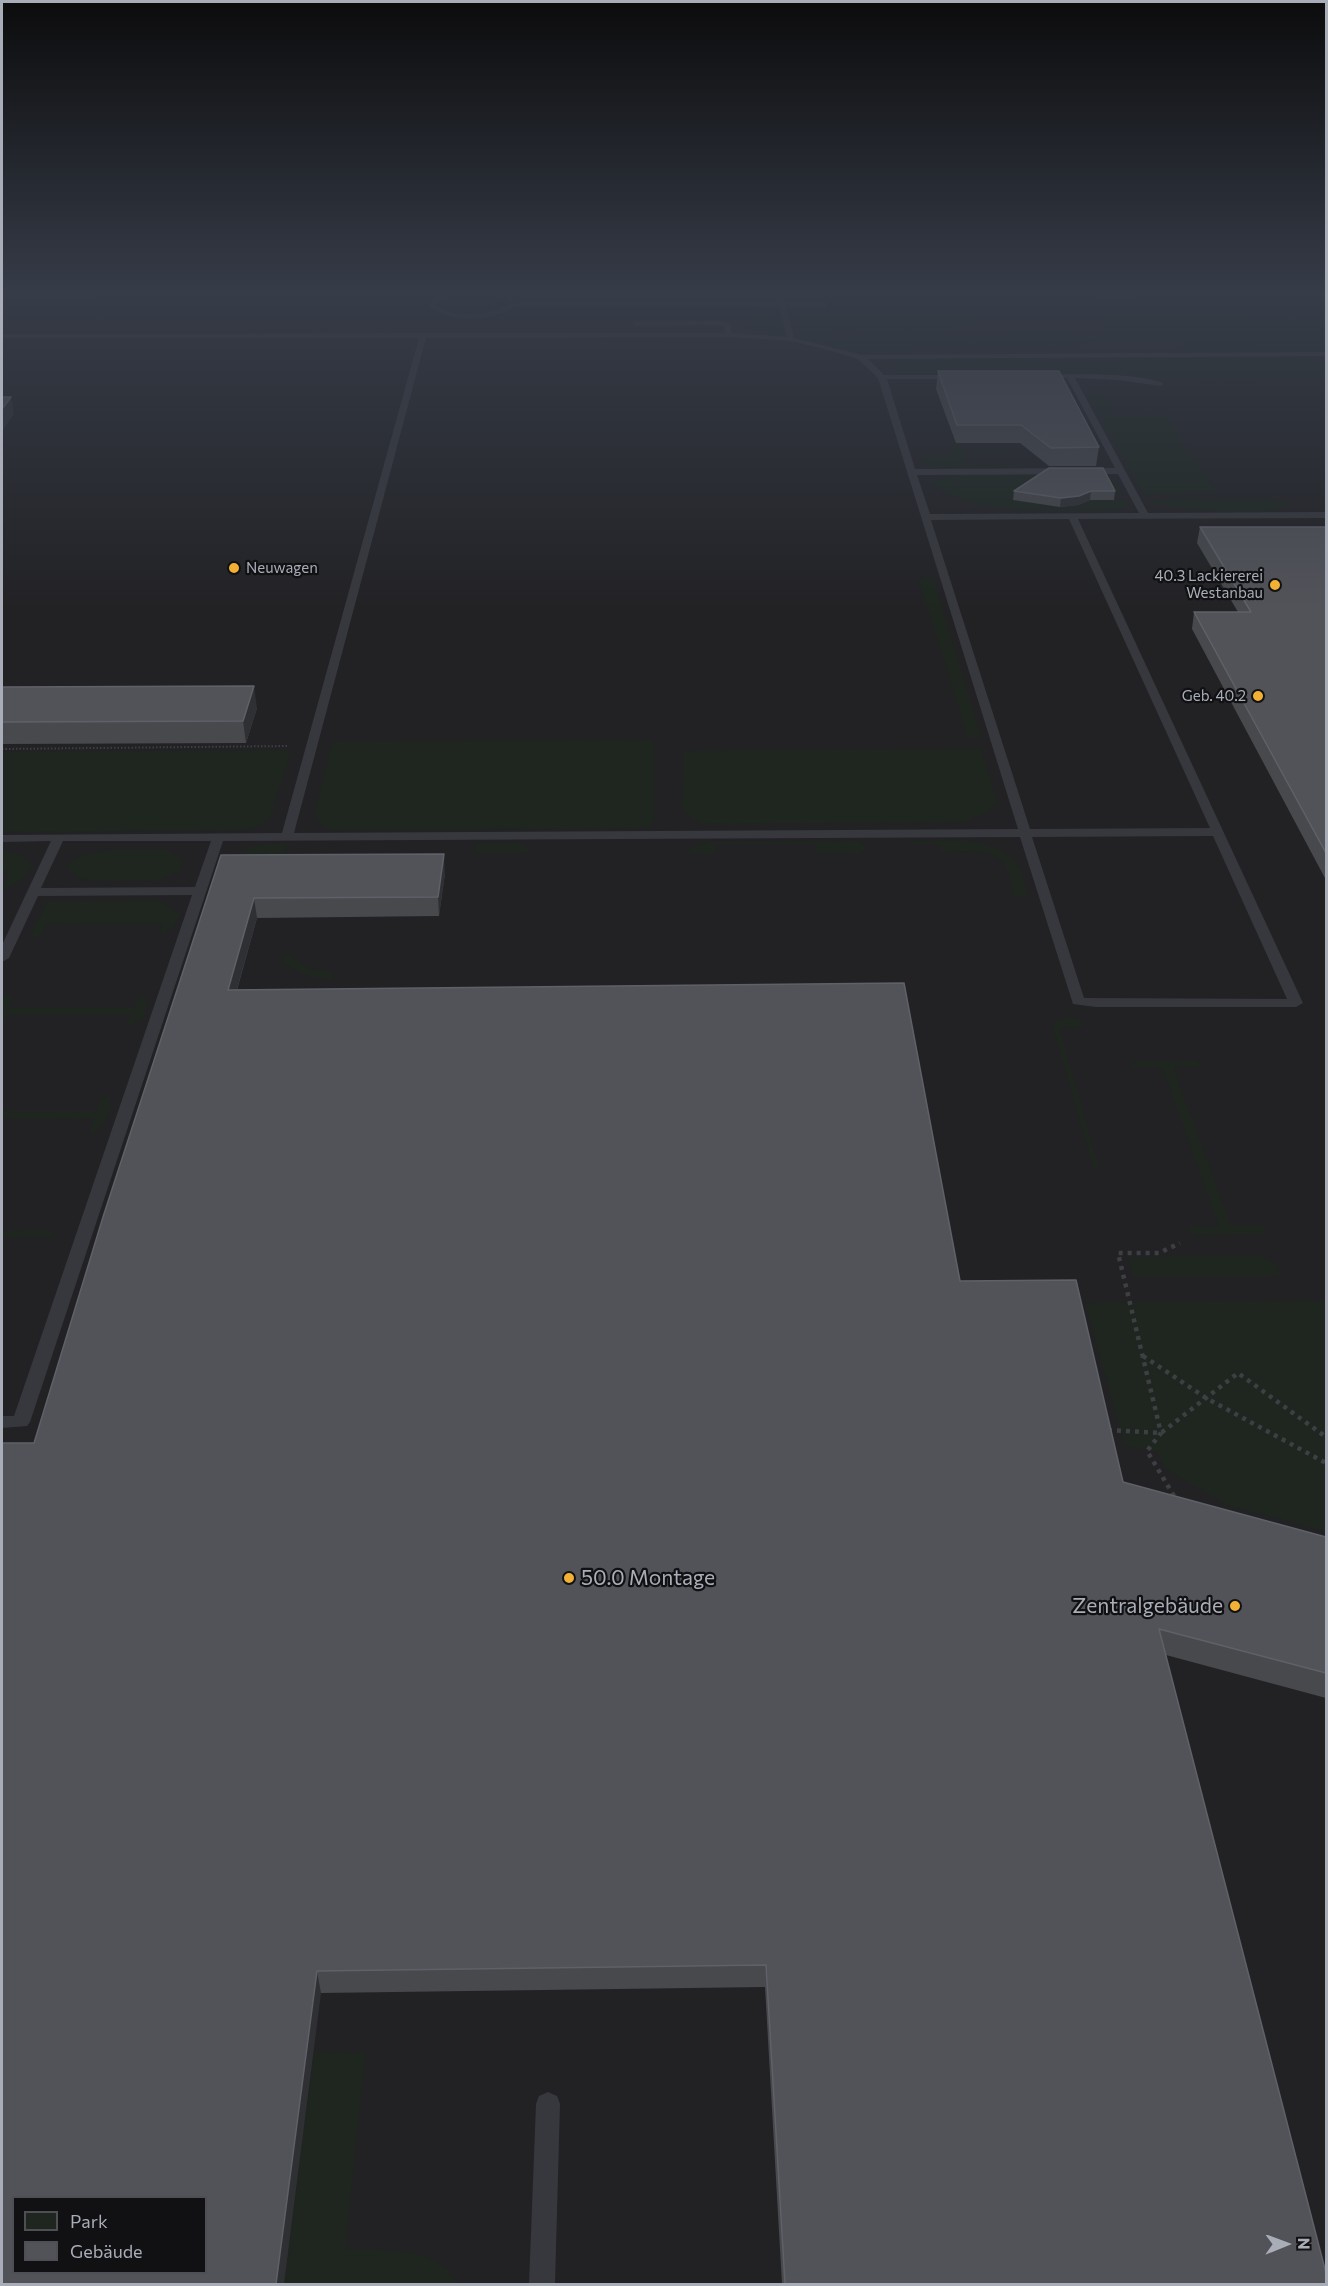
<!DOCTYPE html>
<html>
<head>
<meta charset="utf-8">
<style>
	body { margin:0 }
	#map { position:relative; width:1328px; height:2286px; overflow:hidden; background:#161618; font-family:Commissioner,sans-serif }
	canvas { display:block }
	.frame { position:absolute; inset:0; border:3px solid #a8adb8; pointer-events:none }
	.legend { position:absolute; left:12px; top:2196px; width:195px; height:78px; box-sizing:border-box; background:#111113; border:2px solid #4d4f55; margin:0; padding:8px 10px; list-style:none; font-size:18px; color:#a8adb8 }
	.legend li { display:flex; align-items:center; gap:12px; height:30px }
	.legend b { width:30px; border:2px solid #4d4f55 }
	.north { position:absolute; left:1256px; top:2214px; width:60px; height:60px; -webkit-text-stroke:4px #111113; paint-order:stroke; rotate:89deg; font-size:16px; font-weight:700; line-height:24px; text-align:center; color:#a8adb8 }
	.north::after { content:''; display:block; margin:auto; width:21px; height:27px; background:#a8adb8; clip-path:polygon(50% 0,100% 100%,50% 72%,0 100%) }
</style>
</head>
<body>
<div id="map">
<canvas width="1328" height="2286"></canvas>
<div class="frame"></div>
<ul class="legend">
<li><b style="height:16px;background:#1e261f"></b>Park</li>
<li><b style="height:16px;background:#525359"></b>Gebäude</li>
</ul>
<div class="north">N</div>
</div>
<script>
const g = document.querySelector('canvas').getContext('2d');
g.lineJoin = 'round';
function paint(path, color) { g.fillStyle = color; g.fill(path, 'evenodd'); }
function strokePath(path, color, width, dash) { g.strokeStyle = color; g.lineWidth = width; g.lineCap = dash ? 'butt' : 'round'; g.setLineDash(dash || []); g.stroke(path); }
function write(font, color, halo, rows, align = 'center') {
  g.font = font + ' Commissioner,sans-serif'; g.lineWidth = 4.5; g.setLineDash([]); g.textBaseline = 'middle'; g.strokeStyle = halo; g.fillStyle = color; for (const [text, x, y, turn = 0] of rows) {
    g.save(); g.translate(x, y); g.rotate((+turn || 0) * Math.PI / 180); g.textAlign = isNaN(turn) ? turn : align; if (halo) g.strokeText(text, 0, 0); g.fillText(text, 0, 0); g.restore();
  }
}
paint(new Path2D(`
	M 2,290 L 1326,290 L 1326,2284 L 2,2284 ZM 14,2198 L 206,2198 L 206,2272 L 14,2272 Z`), '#222225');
paint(new Path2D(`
	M 110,290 L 770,290 L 751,290 L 752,296 L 726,296 L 726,301 L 753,301 L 755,310 L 776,310 L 780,331 L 744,330 L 746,318 L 743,316 L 133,317 L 94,313 Z
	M 822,290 L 937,290 L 1223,313 L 1326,324 L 1326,351 L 1182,349 L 1176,347 L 1188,347 L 1183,340 L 1107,340 C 1089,341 1074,347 1056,347 L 1054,343 L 1047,344 L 1048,347 L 914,346 L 910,353 L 859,353 L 823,343 L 781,335 L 831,334 L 833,338 L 857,337 L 857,334 L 948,334 L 955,337 L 980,336 L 979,334 L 1023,334 L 1022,330 L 1046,330 L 1048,333 L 1079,332 L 1074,334 L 1078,337 L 1108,337 L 1091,305 L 999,305 L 983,323 L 971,326 L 906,330 L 796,331 L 790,310 L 827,310 Z
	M 1017,290 L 1326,290 L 1326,317 Z
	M 1131,358 L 1326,358 L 1326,379 L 1148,380 L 1085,374 L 890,375 L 888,368 L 881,362 L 896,359 C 939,359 982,356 1025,359 C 1061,361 1096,364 1131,358 Z
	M 1087,395 L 1106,395 L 1114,409 L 1110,409 L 1112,413 L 1098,412 Z
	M 1167,415 L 1217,492 L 1144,495 L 1100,416 Z
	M 956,443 L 959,443 L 962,450 L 1012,450 L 1013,453 L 962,453 L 966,465 L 1019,465 L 1016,467 L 938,468 L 925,464 L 922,456 L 947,454 L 950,450 L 950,446 Z
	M 1094,474 L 1114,478 L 1121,492 L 1082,492 L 1032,502 L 1060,507 L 1078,505 L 1086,500 L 1125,500 L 1126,508 C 1114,513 1095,511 1081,511 C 1032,511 971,515 930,482 L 958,475 Z
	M 1148,499 L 1270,499 L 1291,505 C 1275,520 1167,512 1148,499 Z
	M 926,578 L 933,578 L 981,737 L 968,737 L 919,580 Z
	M 653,740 L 654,820 L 650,826 L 639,828 L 335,830 C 323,827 319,825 315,813 L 332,742 Z
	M 981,749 L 997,802 L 988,812 L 962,822 L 701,824 L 682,810 L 684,751 Z
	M 291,750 L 270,817 C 264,826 253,828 243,830 L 2,832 L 2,752 Z
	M 962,840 C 980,843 1005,847 1017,864 C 1023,871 1024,886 1027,895 L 1020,898 L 1014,895 C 1012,886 1010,875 1006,867 C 997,846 960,852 942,852 L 939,844 L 913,844 L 912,841 Z
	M 856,841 L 864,845 L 865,849 L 860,853 L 816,853 L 815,844 L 715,844 L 715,854 L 685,854 L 694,846 L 708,842 Z
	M 476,843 L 521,843 L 531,852 L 474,852 Z
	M 268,844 L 288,844 L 280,868 L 231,860 L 251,847 Z
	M 108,850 L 167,850 L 181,858 L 182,864 L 180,871 L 160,880 L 97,881 L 81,878 L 70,872 L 66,865 L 77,857 Z
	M 2,851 C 14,852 25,854 32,865 C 25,879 16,884 2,890 L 10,871 L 2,870 Z
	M 159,901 L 180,913 L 174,928 L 160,934 L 163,923 L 47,924 L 40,936 L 30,936 L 47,902 Z
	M 290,954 L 307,968 L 333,973 L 331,980 C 311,977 294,974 280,958 Z
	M 4,995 L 14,995 L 10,1008 L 134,1008 L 138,995 L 145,997 L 148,1002 L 142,1019 L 127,1026 L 131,1014 L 7,1014 L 2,1025 L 2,1001 Z
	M 1068,1016 L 1080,1020 L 1083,1024 L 1082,1027 L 1059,1028 L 1099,1169 L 1094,1169 L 1053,1027 L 1055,1022 Z
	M 1135,1061 L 1196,1061 L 1201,1063 L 1202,1066 L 1173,1067 L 1231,1226 L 1264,1226 L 1265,1231 L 1261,1234 L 1195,1235 L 1185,1227 L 1219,1226 L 1162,1067 L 1131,1067 Z
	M 102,1096 L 109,1098 L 112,1105 C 106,1119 104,1128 89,1134 L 94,1118 L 2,1119 L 2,1111 L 97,1111 Z
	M 54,1230 L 52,1237 L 2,1238 L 2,1231 Z
	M 1128,1257 L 1263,1257 L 1276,1264 L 1280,1274 L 1278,1276 L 1134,1276 Z
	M 1326,1301 L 1326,1531 L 1227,1505 L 1166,1469 L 1157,1451 L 1125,1446 L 1085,1303 Z
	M 314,2052 L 365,2053 L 345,2249 C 378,2251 419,2245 446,2269 C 451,2272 454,2280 457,2284 L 284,2284 Z`), '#1e261f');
strokePath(new Path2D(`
	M 2,749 L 289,746`), '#3d3f44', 2, [1.5, 2]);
strokePath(new Path2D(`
	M 1143,1356 L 1206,1398 L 1326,1463
	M 1108,1430 L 1161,1433 L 1238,1373 L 1326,1437
	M 1174,1496 L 1147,1451 L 1161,1433 L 1118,1253 L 1159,1253 L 1180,1243`), '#3d3f44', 4.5, [4, 5]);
paint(new Path2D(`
	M 463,290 C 480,290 505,288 517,302 L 778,302 L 775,290 L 781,290 L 785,302 L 825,302 L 828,304 L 825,306 L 786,306 L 794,338 L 861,355 L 1326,352 L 1326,356 L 868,359 L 884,375 L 957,375 L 961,377 L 957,379 L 887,379 L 915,469 L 1115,468 L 1067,378 L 1041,379 L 1037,377 L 1041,375 C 1067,374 1144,372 1164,384 L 1160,386 L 1119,380 L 1075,378 L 1148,513 L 1326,512 L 1326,518 L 1078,519 L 1303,1003 L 1296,1007 L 1096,1007 L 1073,1004 L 1020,837 L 223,841 L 30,1422 L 27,1426 L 2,1428 L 2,1416 L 14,1416 L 192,895 L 38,896 L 9,958 L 2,962 L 2,945 L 51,841 L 2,842 L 2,835 L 282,833 L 419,338 L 2,338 L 2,334 L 725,333 L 724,326 L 718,325 L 636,326 L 632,324 L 636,322 L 718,321 L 730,323 L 732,333 L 787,337 L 779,306 L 516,306 C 493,321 451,324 430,307 L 429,304 L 436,297 ZM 472,294 L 496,296 L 511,303 C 491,316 454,319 436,305 L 450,297 ZM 729,337 L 791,341 L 832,351 L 858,359 L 878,378 L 1018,829 L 294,833 L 426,338 ZM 1118,474 L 1139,513 L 930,514 L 917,475 ZM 1069,519 L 1210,828 L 1030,829 L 931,520 ZM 1213,836 L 1287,999 L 1084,998 L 1032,837 ZM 63,841 L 211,841 L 195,887 L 41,888 Z
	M 548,2092 L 557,2096 L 560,2104 L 555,2284 L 529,2284 L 536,2104 L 539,2096 Z`), '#37383d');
paint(new Path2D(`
	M 938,371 L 1099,447 L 1096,466 L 1049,466 L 1020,443 L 956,443 L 936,389 Z
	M 1014,491 L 1115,491 L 1114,500 L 1090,500 L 1078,505 L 1060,507 L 1013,500 Z
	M 1200,527 L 1326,527 L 1326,880 L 1192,629 L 1194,612 L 1238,612 L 1197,543 Z
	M 2,687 L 257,708 L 246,743 L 2,744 Z
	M 221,855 L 445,873 L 439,916 L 257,918 L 237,990 L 960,1281 L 1123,1482 L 1326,1537 L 1326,1698 L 1166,1655 L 1326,2284 L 782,2284 L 765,1987 L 321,1993 L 34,1443 Z`), '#47494d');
paint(new Path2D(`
	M 11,397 L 14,414 L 2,431 L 2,409 Z
	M 1091,491 L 1090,500 L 1078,505 L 1060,507 L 1061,498 Z
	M 254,686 L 257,708 L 246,743 L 243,721 Z
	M 444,854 L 445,873 L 439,916 L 438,897 Z
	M 254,898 L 257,918 L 231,1010 L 228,990 Z
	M 317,1971 L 321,1993 L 284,2284 L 276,2284 Z`), '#2f3033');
const building = new Path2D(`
	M 938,371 L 1059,371 L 1099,447 L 1051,448 L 1021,425 L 957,425 Z
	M 2,397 L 11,397 L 2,409 Z
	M 1049,468 L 1103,468 L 1115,491 L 1091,491 L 1079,496 L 1061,498 L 1014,491 Z
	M 1200,527 L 1326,527 L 1326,853 L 1194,612 L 1251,612 Z
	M 254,686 L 243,721 L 2,722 L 2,687 Z
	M 444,854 L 438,897 L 254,898 L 228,990 L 904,983 L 960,1281 L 1076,1280 L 1123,1482 L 1326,1537 L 1326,1673 L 1159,1629 L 1326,2273 L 1326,2284 L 785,2284 L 766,1965 L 317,1971 L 276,2284 L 2,2284 L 2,1443 L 34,1443 L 103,1217 L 221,855 ZM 14,2198 L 206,2198 L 206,2272 L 14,2272 Z`);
paint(building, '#525359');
strokePath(building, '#5f6168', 1.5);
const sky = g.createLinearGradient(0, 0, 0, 610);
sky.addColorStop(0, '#0c0c0d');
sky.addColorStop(0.48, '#363c48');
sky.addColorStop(1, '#363c4800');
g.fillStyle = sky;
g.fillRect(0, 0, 1328, 610);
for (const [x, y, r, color] of [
	[234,568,6,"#f2b134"],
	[1275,585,6,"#f2b134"],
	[1258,696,6,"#f2b134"],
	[569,1578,6,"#f2b134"],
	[1235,1606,6,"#f2b134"]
]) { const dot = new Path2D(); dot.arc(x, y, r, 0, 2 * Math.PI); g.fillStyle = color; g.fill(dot); strokePath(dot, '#111113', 2); }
write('15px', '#a8adb8', '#111113', [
	["Neuwagen",246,568,"left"],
	["40.3 Lackiererei",1263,576],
	["Westanbau",1263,593],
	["Geb. 40.2",1246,696]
], 'right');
write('21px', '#a8adb8', '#111113', [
	["50.0 Montage",581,1578],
	["Zentralgebäude",1223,1606,"right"]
], 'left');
</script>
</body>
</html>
